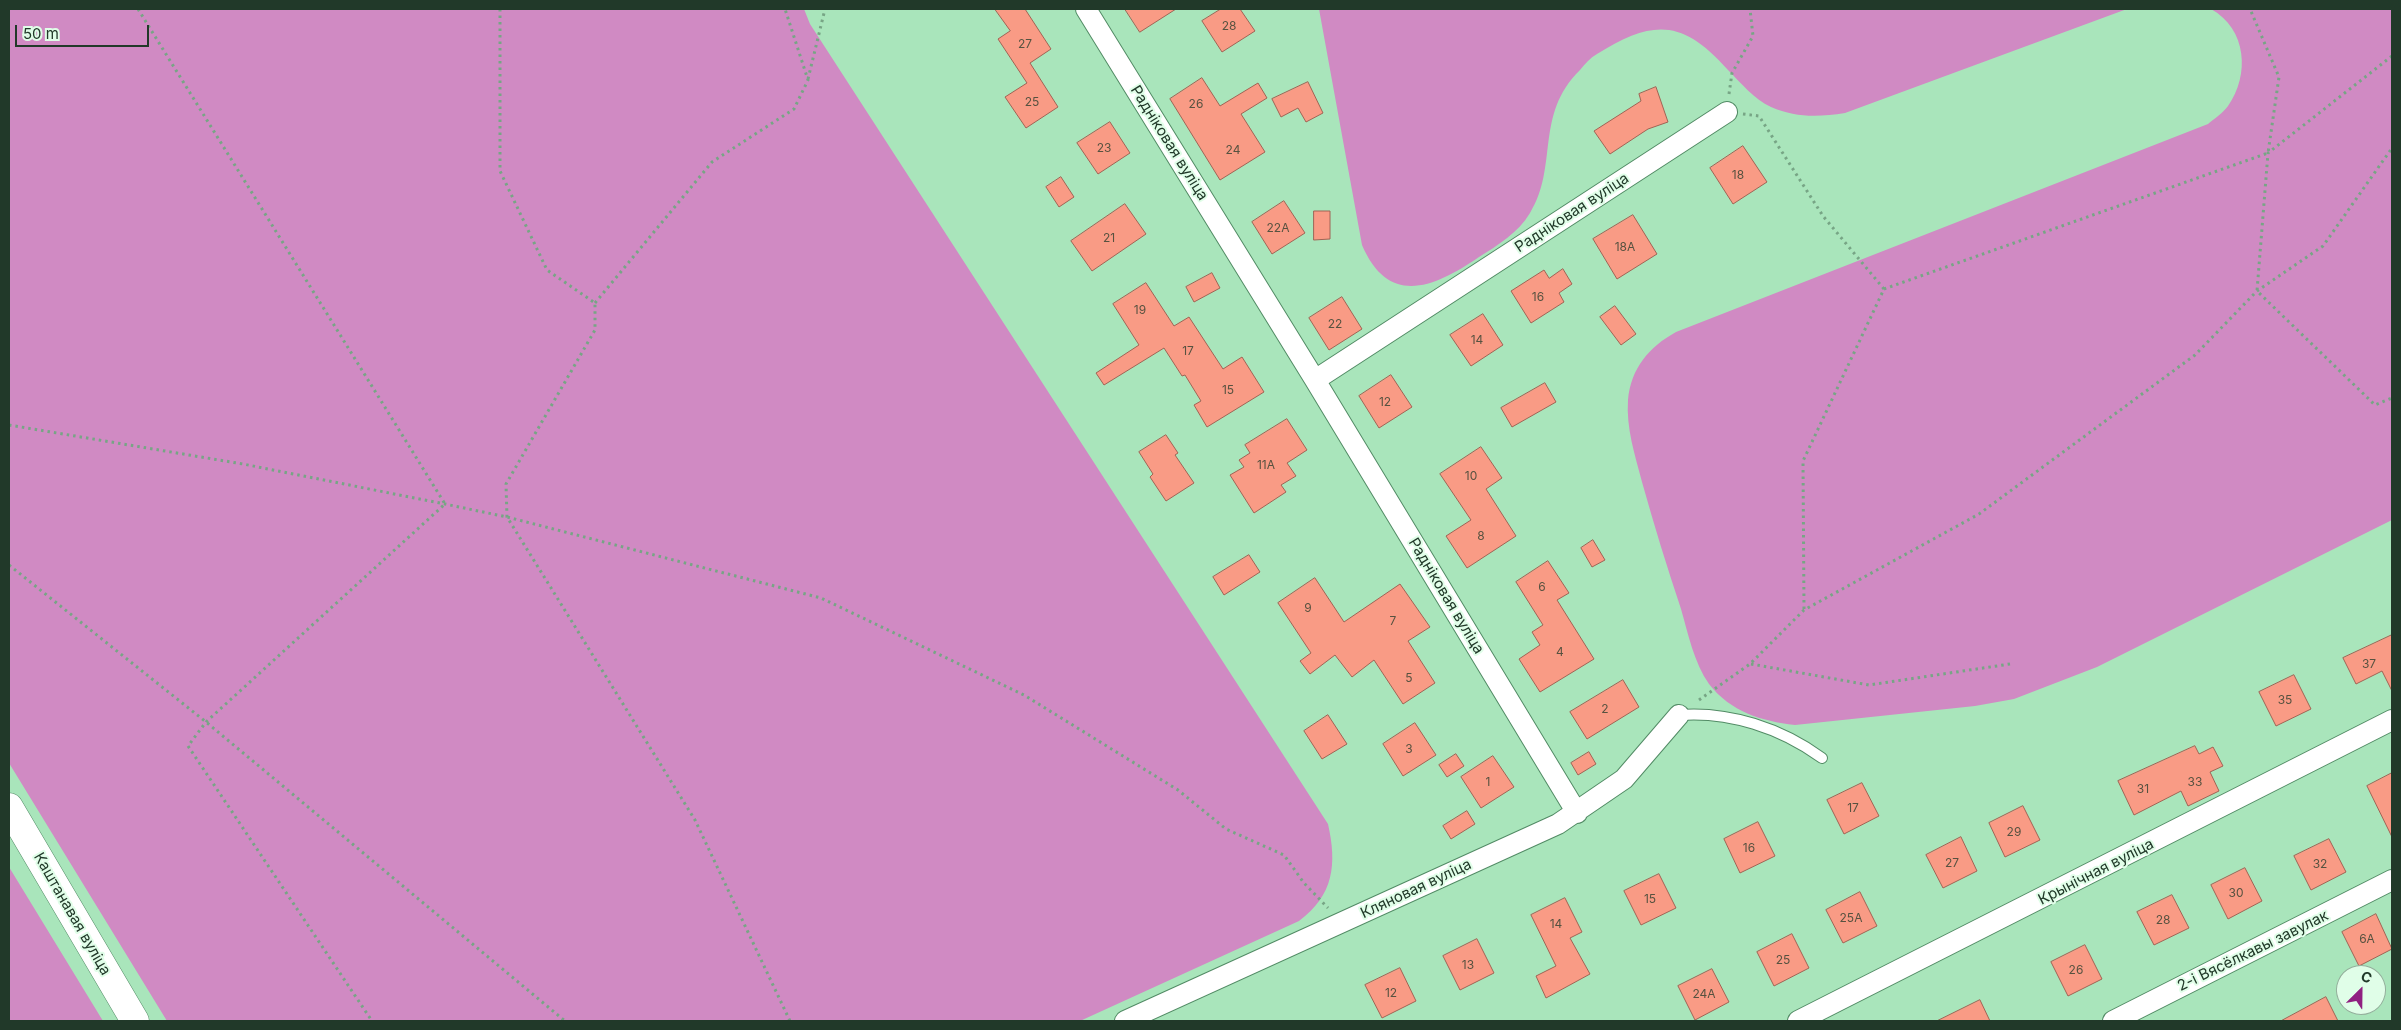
<!DOCTYPE html>
<html>
<head>
<meta charset="utf-8">
<style>
	body { margin:0 }
	#map { position:relative; width:2401px; height:1030px; overflow:hidden; background:#a9e5bb; font-family:Inter,sans-serif }
	canvas { display:block }
	.frame { position:absolute; inset:0; border:10px solid #213929; pointer-events:none }
	.north { position:absolute; left:2336px; top:965px; width:50px; height:50px; box-sizing:border-box; background:#e0fee8; border:1px solid #94af9c; border-radius:50%; rotate:23deg; font-size:14px; font-weight:700; line-height:20px; text-align:center; color:#213929 }
	.north::after { content:''; display:block; margin:auto; width:18px; height:22px; background:#902081; clip-path:polygon(50% 0,100% 100%,50% 72%,0 100%) }
	.scale { position:absolute; left:15px; top:25px; width:134px; height:22px; box-sizing:border-box; border:2px solid #213929; border-top:0; padding-left:6px; font-size:15px; line-height:18px; white-space:nowrap; color:#213929; -webkit-text-stroke:4px #e0fee8; paint-order:stroke }
</style>
</head>
<body>
<div id="map">
<canvas width="2401" height="1030"></canvas>
<div class="frame"></div>
<div class="north">С</div>
<div class="scale">50 m</div>
</div>
<script>
const g = document.querySelector('canvas').getContext('2d');
g.lineJoin = 'round';
function paint(path, color) { g.fillStyle = color; g.fill(path, 'evenodd'); }
function strokePath(path, color, width, dash) { g.strokeStyle = color; g.lineWidth = width; g.lineCap = dash ? 'butt' : 'round'; g.setLineDash(dash || []); g.stroke(path); }
function write(font, color, halo, rows, align = 'center') {
  g.font = font + ' Inter,sans-serif'; g.lineWidth = 4; g.setLineDash([]); g.textBaseline = 'middle'; g.strokeStyle = halo; g.fillStyle = color; for (const [text, x, y, turn = 0] of rows) {
    g.save(); g.translate(x, y); g.rotate((+turn || 0) * Math.PI / 180); g.textAlign = isNaN(turn) ? turn : align; if (halo) g.strokeText(text, 0, 0); g.fillText(text, 0, 0); g.restore();
  }
}
paint(new Path2D(`
	M 9,9 L 804,9 L 810,24 L 1328,824 C 1337,864 1334,895 1299,921 L 1080,1021 L 167,1021 L 9,763 Z
	M 1319,9 L 2127,9 L 1845,113 C 1819,117 1796,118 1771,107 C 1754,99 1741,83 1728,70 C 1683,19 1653,19 1597,54 C 1590,58 1585,64 1580,70 C 1534,115 1559,166 1530,213 C 1518,233 1498,245 1479,257 C 1435,287 1389,308 1362,245 Z
	M 2211,9 L 2392,9 L 2392,520 L 2097,667 L 2014,699 L 1975,706 L 1795,725 C 1761,721 1731,712 1709,684 C 1694,663 1688,633 1681,609 C 1667,567 1654,525 1642,482 C 1635,455 1626,428 1628,400 C 1631,368 1649,347 1676,332 L 2208,124 C 2214,119 2223,113 2228,106 C 2250,75 2247,29 2211,9 Z
	M 9,867 L 103,1021 L 9,1021 Z`), '#d08ac3');
const building = new Path2D(`
	M 995,9 L 1025,9 L 1051,49 L 1030,63 L 1058,107 L 1026,128 L 1005,97 L 1027,83 L 998,39 L 1010,31 Z
	M 1125,9 L 1176,9 L 1140,32 Z
	M 1221,9 L 1240,9 L 1255,31 L 1222,52 L 1202,21 Z
	M 1202,78 L 1220,106 L 1258,83 L 1267,98 L 1241,114 L 1265,152 L 1220,180 L 1170,99 Z
	M 1308,82 L 1323,113 L 1306,122 L 1298,108 L 1281,117 L 1272,99 Z
	M 1656,87 L 1668,122 L 1648,129 L 1610,154 L 1594,131 L 1641,101 L 1639,94 Z
	M 1110,122 L 1130,153 L 1098,174 L 1077,143 Z
	M 1743,146 L 1767,182 L 1733,204 L 1710,168 Z
	M 1061,177 L 1074,197 L 1059,207 L 1046,187 Z
	M 1284,201 L 1305,233 L 1272,254 L 1252,222 Z
	M 1125,204 L 1146,234 L 1092,271 L 1071,241 Z
	M 1314,211 L 1330,211 L 1330,239 L 1314,240 Z
	M 1633,215 L 1657,254 L 1617,279 L 1593,239 Z
	M 1563,269 L 1572,284 L 1559,293 L 1564,302 L 1531,323 L 1511,291 L 1544,270 L 1549,278 Z
	M 1212,273 L 1220,288 L 1194,302 L 1186,287 Z
	M 1146,283 L 1174,326 L 1189,317 L 1223,369 L 1242,357 L 1264,392 L 1207,427 L 1194,405 L 1201,401 L 1185,375 L 1182,376 L 1164,348 L 1104,385 L 1096,373 L 1139,345 L 1113,304 Z
	M 1342,297 L 1362,329 L 1329,350 L 1309,318 Z
	M 1615,306 L 1636,334 L 1621,345 L 1600,317 Z
	M 1483,314 L 1503,345 L 1471,366 L 1450,335 Z
	M 1391,375 L 1412,407 L 1379,428 L 1359,396 Z
	M 1545,383 L 1556,402 L 1512,427 L 1501,408 Z
	M 1287,419 L 1307,450 L 1287,463 L 1296,476 L 1281,485 L 1286,492 L 1254,513 L 1230,475 L 1244,467 L 1239,460 L 1250,453 L 1245,445 Z
	M 1166,435 L 1178,453 L 1175,455 L 1194,483 L 1166,501 L 1150,477 L 1153,474 L 1139,452 Z
	M 1481,447 L 1502,478 L 1486,489 L 1516,536 L 1467,568 L 1446,536 L 1471,520 L 1440,474 Z
	M 1593,540 L 1605,560 L 1592,567 L 1581,548 Z
	M 1249,555 L 1260,572 L 1224,595 L 1213,577 Z
	M 1548,561 L 1569,593 L 1557,600 L 1594,659 L 1540,692 L 1519,659 L 1540,645 L 1532,632 L 1543,625 L 1516,582 Z
	M 1315,578 L 1344,622 L 1400,584 L 1430,627 L 1408,641 L 1435,683 L 1403,704 L 1374,660 L 1352,677 L 1335,655 L 1310,674 L 1300,661 L 1311,653 L 1278,603 Z
	M 2392,635 L 2392,691 L 2382,671 L 2356,684 L 2343,658 Z
	M 2294,675 L 2311,709 L 2276,726 L 2259,692 Z
	M 1623,680 L 1639,707 L 1587,739 L 1570,712 Z
	M 1328,715 L 1347,744 L 1322,759 L 1304,731 Z
	M 1415,723 L 1436,755 L 1403,776 L 1383,744 Z
	M 2195,746 L 2199,754 L 2213,747 L 2223,766 L 2210,772 L 2219,791 L 2188,806 L 2181,791 L 2134,815 L 2118,781 Z
	M 1589,752 L 1596,764 L 1578,775 L 1571,763 Z
	M 1456,754 L 1464,766 L 1447,777 L 1439,765 Z
	M 1493,756 L 1514,787 L 1481,808 L 1461,777 Z
	M 2392,773 L 2392,837 L 2367,786 Z
	M 1862,783 L 1879,816 L 1844,834 L 1827,800 Z
	M 2023,806 L 2040,840 L 2005,857 L 1989,823 Z
	M 1467,811 L 1475,824 L 1451,839 L 1443,826 Z
	M 1758,822 L 1775,856 L 1740,873 L 1724,839 Z
	M 1961,837 L 1977,871 L 1943,888 L 1926,855 Z
	M 2329,839 L 2346,872 L 2311,890 L 2294,856 Z
	M 2245,868 L 2262,901 L 2228,919 L 2211,885 Z
	M 1659,874 L 1676,908 L 1641,925 L 1624,891 Z
	M 1860,892 L 1877,926 L 1843,943 L 1826,910 Z
	M 2172,895 L 2189,928 L 2154,945 L 2137,912 Z
	M 1565,898 L 1582,932 L 1570,938 L 1590,974 L 1546,998 L 1536,976 L 1556,966 L 1531,915 Z
	M 2376,914 L 2392,949 L 2359,966 L 2342,932 Z
	M 1792,934 L 1809,968 L 1774,986 L 1757,952 Z
	M 1477,939 L 1494,973 L 1460,990 L 1443,956 Z
	M 2085,945 L 2102,979 L 2068,996 L 2051,962 Z
	M 1400,968 L 1416,1001 L 1382,1018 L 1365,985 Z
	M 1712,969 L 1729,1002 L 1695,1020 L 1678,986 Z
	M 2326,997 L 2338,1021 L 2281,1021 Z
	M 1980,1000 L 1990,1021 L 1937,1021 Z`);
paint(building, '#f99b85');
strokePath(building, '#a06354', 1);
const service = new Path2D(`
	M 1679,715 C 1729,711 1781,728 1822,758`);
const minor = new Path2D(`
	M 1086,9 L 1315,380 L 1577,813
	M 1315,380 L 1727,112
	M 1125,1021 L 1558,824 L 1624,779 L 1679,715
	M 1798,1021 L 2392,720
	M 2113,1021 L 2392,880`);
const secondary = new Path2D(`
	M 9,807 L 135,1021`);
strokePath(service, '#528b65', 12);
strokePath(minor, '#528b65', 22);
strokePath(secondary, '#528b65', 29);
strokePath(new Path2D(`
	M 138,9 L 445,504 L 206,722 L 188,746 L 372,1021
	M 500,9 L 500,171 L 547,270 L 595,303 L 595,330 L 506,484 L 507,517 L 695,820 L 790,1021
	M 2392,56 L 2268,153 L 2257,291 L 2375,405 L 2392,398
	M 808,79 L 825,9
	M 1729,94 L 1732,73 L 1753,36 L 1750,9
	M 1743,114 L 1759,116 L 1823,216 L 1884,289
	M 595,303 L 712,162 L 794,109 L 808,80 L 785,9
	M 9,425 L 243,464 L 445,504 L 507,517 L 821,598 L 1024,695 L 1178,790 L 1226,829 L 1284,855 L 1304,883 L 1328,908
	M 9,565 L 206,722 L 565,1021
	M 1804,609 L 1803,461 L 1884,289 L 2268,153 L 2279,77 L 2250,9
	M 1751,664 L 1869,685 L 2010,664
	M 1699,700 L 1750,664 L 1804,610 L 1979,514 L 2195,355 L 2257,291 L 2323,246 L 2392,148`), '#77a585', 3, [2.5, 4]);
strokePath(service, '#fff', 10);
strokePath(minor, '#fff', 20);
strokePath(secondary, '#fff', 28);
write('12px', '#575240', null, [
	["28",1229,26],
	["27",1025,44],
	["25",1032,102],
	["26",1196,104],
	["23",1104,148],
	["24",1233,150],
	["18",1738,175],
	["22А",1278,228],
	["21",1109,238],
	["18А",1625,247],
	["16",1538,297],
	["19",1140,310],
	["22",1335,324],
	["14",1477,340],
	["17",1188,351],
	["15",1228,390],
	["12",1385,402],
	["11А",1266,465],
	["10",1471,476],
	["8",1481,536],
	["6",1542,587],
	["9",1308,608],
	["7",1393,621],
	["4",1560,652],
	["37",2369,664],
	["5",1409,678],
	["35",2285,700],
	["2",1605,709],
	["3",1409,749],
	["1",1488,782],
	["33",2195,782],
	["31",2143,789],
	["17",1853,808],
	["29",2014,832],
	["16",1749,848],
	["27",1952,863],
	["32",2320,864],
	["30",2236,893],
	["15",1650,899],
	["25А",1851,918],
	["28",2163,920],
	["14",1556,924],
	["6А",2367,939],
	["25",1783,960],
	["13",1468,965],
	["26",2076,970],
	["12",1391,993],
	["24А",1704,994]
]);
write('15px', '#213929', '#e0fee8', [
	["Радніковая вуліца",1169,143,58],
	["Радніковая вуліца",1572,213,-33],
	["Радніковая вуліца",1446,596,59],
	["Крынічная вуліца",2096,872,-27],
	["Кляновая вуліца",1416,889,-25],
	["Каштанавая вуліца",72,914,60],
	["2-і Вясёлкавы завулак",2253,951,-26]
]);
</script>
</body>
</html>
